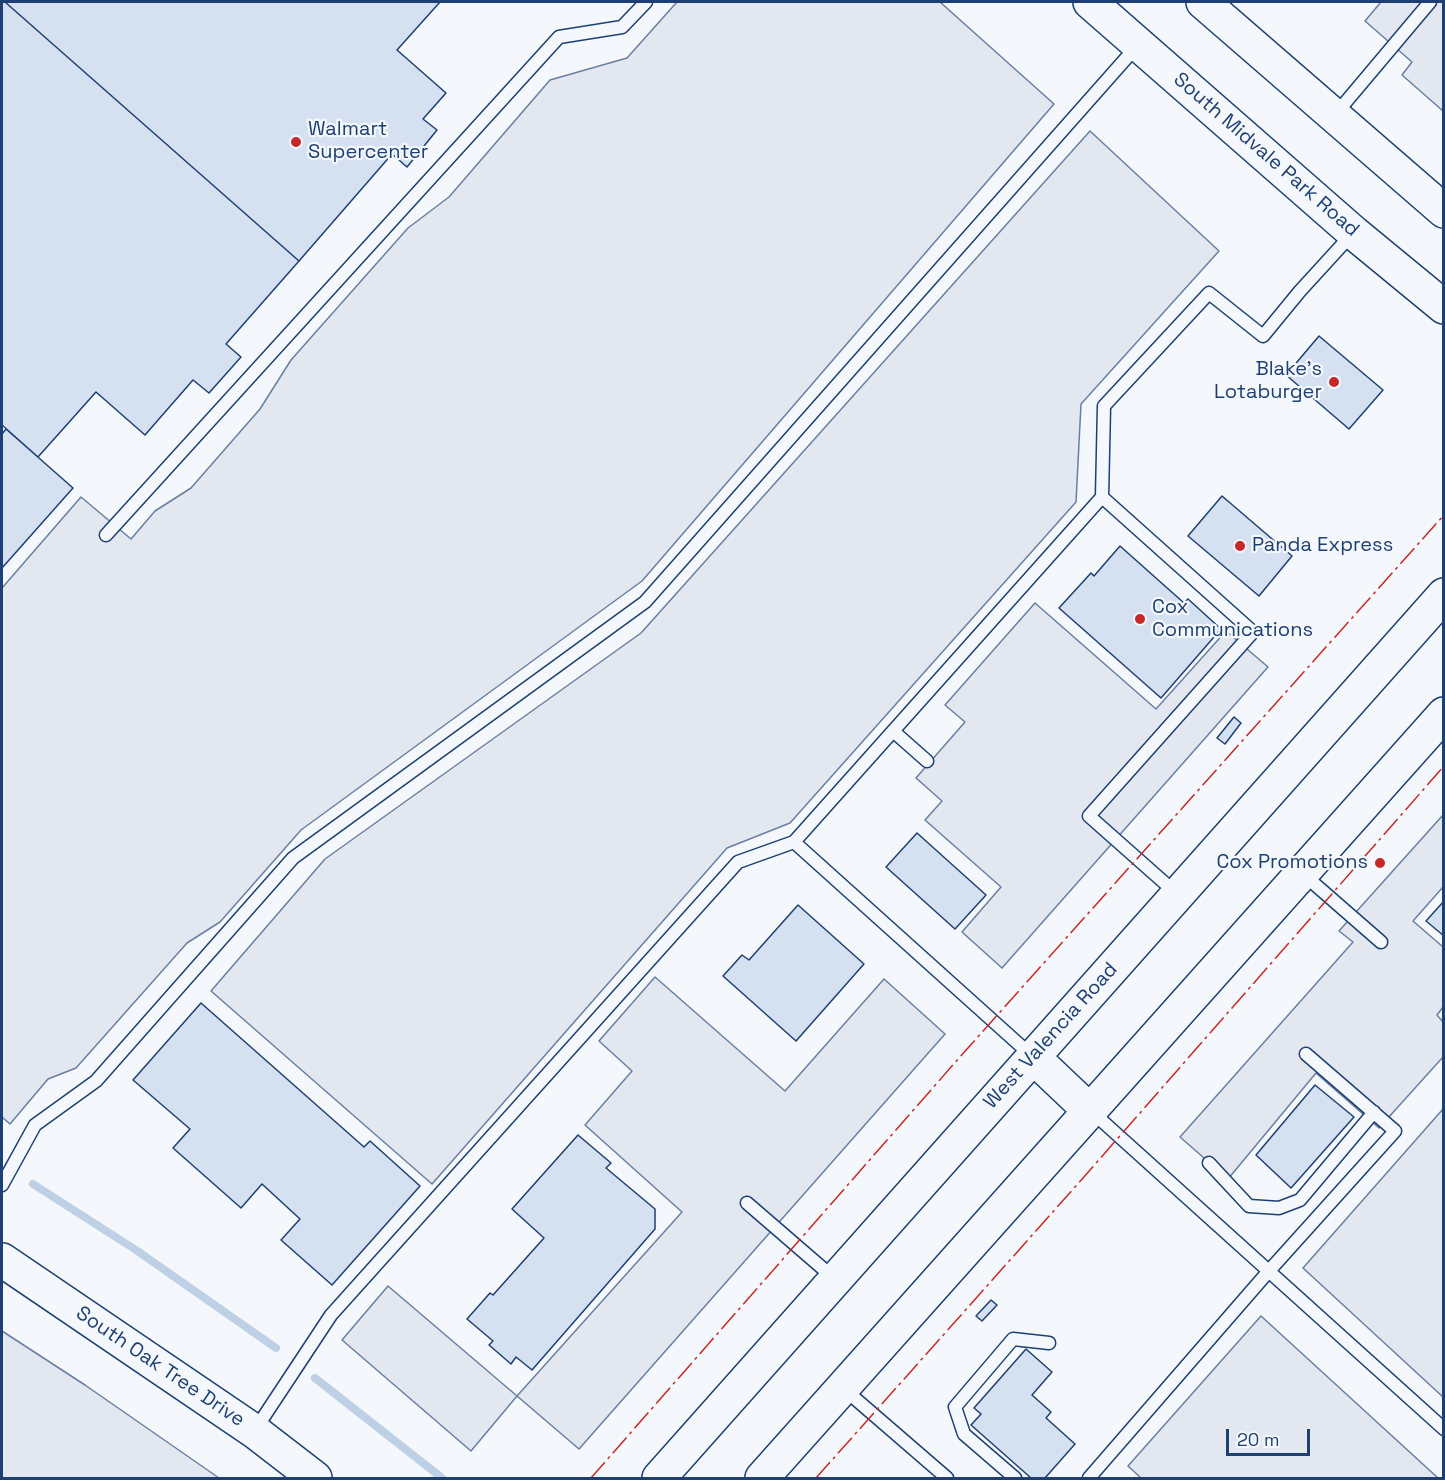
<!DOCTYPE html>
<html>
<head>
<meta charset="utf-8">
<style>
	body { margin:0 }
	#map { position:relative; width:1445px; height:1480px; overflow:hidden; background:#f4f7fb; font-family:"Space Grotesk",sans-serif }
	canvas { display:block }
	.frame { position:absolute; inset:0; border:3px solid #1d3f73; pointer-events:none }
	.scale { position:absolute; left:1226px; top:1429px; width:84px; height:27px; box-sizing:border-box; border:3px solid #1d3f73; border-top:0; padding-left:8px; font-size:18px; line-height:21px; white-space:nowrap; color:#1d3f73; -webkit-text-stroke:4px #f4f7fb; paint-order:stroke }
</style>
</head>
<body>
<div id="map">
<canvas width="1445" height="1480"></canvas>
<div class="frame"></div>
<div class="scale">20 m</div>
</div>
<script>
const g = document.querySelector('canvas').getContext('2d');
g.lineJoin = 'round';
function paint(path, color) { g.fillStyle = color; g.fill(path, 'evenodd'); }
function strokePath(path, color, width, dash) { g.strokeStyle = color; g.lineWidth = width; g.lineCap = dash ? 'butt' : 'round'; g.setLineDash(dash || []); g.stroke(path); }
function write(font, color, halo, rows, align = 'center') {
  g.font = font + ' "Space Grotesk",sans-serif'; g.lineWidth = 4.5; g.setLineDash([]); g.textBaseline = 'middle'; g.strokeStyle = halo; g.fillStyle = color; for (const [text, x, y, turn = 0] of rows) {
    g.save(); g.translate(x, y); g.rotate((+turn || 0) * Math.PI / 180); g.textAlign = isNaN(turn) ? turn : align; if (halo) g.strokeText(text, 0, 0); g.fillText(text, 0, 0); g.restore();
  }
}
const parking = new Path2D(`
	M 677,2 L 940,2 L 1054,104 L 642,581 L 301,830 L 220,922 L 187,943 L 76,1068 L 48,1079 L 10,1124 L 2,1117 L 2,588 L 81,497 L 131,539 L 155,511 L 191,488 L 260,409 L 291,360 L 408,228 L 449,197 L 550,80 L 627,58 Z
	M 1381,2 L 1443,2 L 1443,111 L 1402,75 L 1412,62 L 1365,21 Z
	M 1090,131 L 1219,251 L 1081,404 L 1076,502 L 790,823 L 727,848 L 432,1184 L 211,991 L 325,859 L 641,633 Z
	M 1035,603 L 1156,709 L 1226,631 L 1268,667 L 1002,968 L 962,932 L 1001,887 L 925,820 L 942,801 L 916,778 L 965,722 L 945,705 Z
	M 1443,815 L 1443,887 L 1413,921 L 1443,947 L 1443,1007 L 1437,1015 L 1443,1022 L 1443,1057 L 1379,1128 L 1316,1073 L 1228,1179 L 1180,1137 L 1353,942 L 1339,931 Z
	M 655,977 L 785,1091 L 884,979 L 945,1034 L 579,1449 L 517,1396 L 471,1451 L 342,1340 L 388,1286 L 517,1396 L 682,1212 L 585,1125 L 632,1071 L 599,1041 Z
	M 1443,1109 L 1443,1397 L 1303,1268 Z
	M 1261,1316 L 1438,1478 L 1141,1478 L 1128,1466 Z
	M 2,1331 L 85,1385 L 219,1478 L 2,1478 Z`);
paint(parking, '#e3e8f0');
strokePath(parking, '#687fa3', 1.5);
strokePath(new Path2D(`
	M 33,1184 L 136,1250 L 276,1348
	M 315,1378 L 442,1478`), '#bed0e5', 8);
const building = new Path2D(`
	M 2,2 L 5,2 L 299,261 L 226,344 L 241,357 L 209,393 L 193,380 L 145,435 L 96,392 L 38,457 L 2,425 Z
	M 5,2 L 440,2 L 397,50 L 446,93 L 423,119 L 437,130 L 407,167 L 392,154 L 299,261 Z
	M 1319,336 L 1383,390 L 1349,429 L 1286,375 Z
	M 6,429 L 73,488 L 2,568 L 2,434 Z
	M 1222,496 L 1292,556 L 1259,596 L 1188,536 Z
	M 1120,546 L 1184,603 L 1188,599 L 1221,629 L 1161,698 L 1059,608 L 1091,573 L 1094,576 Z
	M 1234,717 L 1241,723 L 1225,744 L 1217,738 Z
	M 917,833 L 986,895 L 955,929 L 886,867 Z
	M 1444,901 L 1444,936 L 1426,921 Z
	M 798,905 L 864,964 L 796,1041 L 723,976 L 742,955 L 749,960 Z
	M 201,1003 L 364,1147 L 370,1141 L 420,1186 L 332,1285 L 281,1240 L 300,1219 L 262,1184 L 241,1208 L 173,1148 L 190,1129 L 133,1080 Z
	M 1315,1085 L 1354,1117 L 1291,1188 L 1256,1155 Z
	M 578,1135 L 611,1163 L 606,1168 L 655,1209 L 655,1229 L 532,1370 L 516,1357 L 511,1364 L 489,1345 L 493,1341 L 467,1319 L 490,1293 L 493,1295 L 544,1238 L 512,1209 Z
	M 991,1300 L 997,1305 L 982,1321 L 976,1316 Z
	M 1026,1349 L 1052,1372 L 1032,1395 L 1051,1412 L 1046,1418 L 1075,1444 L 1045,1478 L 1031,1478 L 971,1425 L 981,1414 L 974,1408 Z`);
paint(building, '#d5e0f0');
strokePath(building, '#1d3f73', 1.5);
const lane = new Path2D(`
	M 1334,116 L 1430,2
	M 1102,497 L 1253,632 L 1089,816 L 1176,893
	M 106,535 L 559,37 L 622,27 L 646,2
	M 893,731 L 927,761
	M 794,842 L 1102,497 L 1104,406 L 1209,293 L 1263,336 L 1300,291 L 1353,233
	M 1303,874 L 1381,942
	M 1091,1111 L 1444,1429
	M 1209,1163 L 1249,1206 L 1279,1208 L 1300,1200 L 1374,1112
	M 2,1185 L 35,1125 L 96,1081 L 293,858 L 645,602 L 1137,46
	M 747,1203 L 835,1279
	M 844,1389 L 947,1478
	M 255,1430 L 331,1315 L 738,862 L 794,842 L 1032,1056
	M 1015,1478 L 964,1434 L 955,1407 L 1013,1339 L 1049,1343
	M 1089,1478 L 1268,1272 L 1395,1131 L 1306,1054`);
const secondary = new Path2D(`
	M 1090,2 L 1354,233 L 1444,307
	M 1203,2 L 1444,211
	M 2,1260 L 254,1431 L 315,1478`);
const primary = new Path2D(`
	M 1033,1057 L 1090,1111
	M 659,1478 L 1444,595
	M 762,1478 L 1444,714`);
strokePath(lane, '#1d3f73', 15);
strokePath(secondary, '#1d3f73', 36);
strokePath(primary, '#1d3f73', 36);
strokePath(lane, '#f4f7fb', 12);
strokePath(secondary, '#f4f7fb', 33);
strokePath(primary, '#f4f7fb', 33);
strokePath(new Path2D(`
	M 591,1478 L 959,1058 L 1444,515
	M 816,1478 L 1083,1178 L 1444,766`), '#c62828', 1.5, [21, 4.5, 3, 4.5]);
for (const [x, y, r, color] of [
	[296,142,6,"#c62828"],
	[1334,382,6,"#c62828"],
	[1240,546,6,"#c62828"],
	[1140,619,6,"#c62828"],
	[1380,863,6,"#c62828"]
]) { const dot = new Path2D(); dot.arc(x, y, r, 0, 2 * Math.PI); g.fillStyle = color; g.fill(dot); strokePath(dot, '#f4f7fb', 2); }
write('20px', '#1d3f73', '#f4f7fb', [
	["Walmart",308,130],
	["Supercenter",308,153],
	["Blake's",1322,370,"right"],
	["Lotaburger",1322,393,"right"],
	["Panda Express",1252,546],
	["Cox",1152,608],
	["Communications",1152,631],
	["Cox Promotions",1368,863,"right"]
], 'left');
write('20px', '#1d3f73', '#f4f7fb', [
	["South Midvale Park Road",1266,155,41],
	["West Valencia Road",1051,1036,-48],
	["South Oak Tree Drive",160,1367,34]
]);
</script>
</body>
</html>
